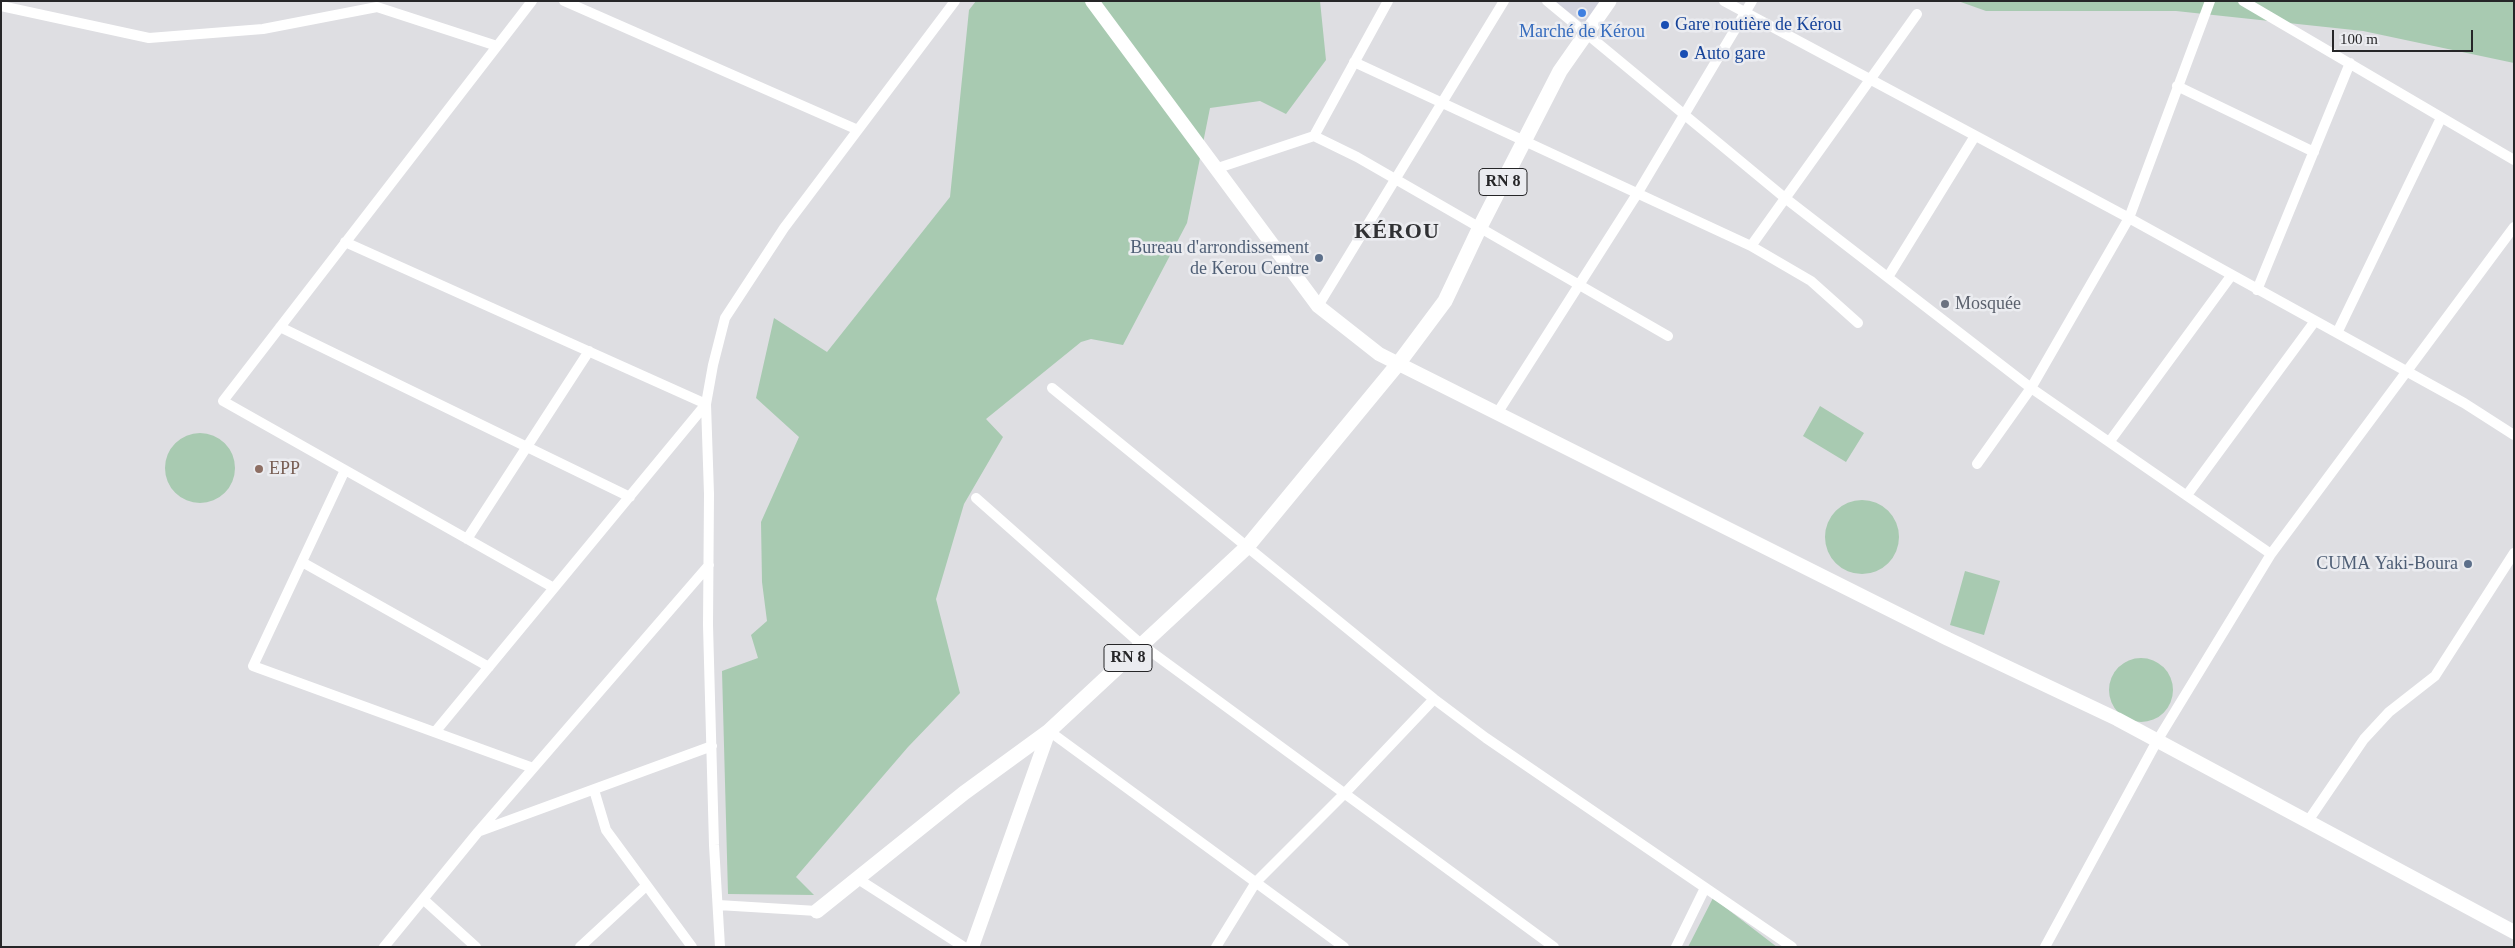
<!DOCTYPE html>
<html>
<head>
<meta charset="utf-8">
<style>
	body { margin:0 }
	#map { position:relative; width:2515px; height:948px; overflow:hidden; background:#dedee2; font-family:Georgia,serif }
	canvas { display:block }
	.frame { position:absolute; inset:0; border:2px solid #262628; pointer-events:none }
	.scale { position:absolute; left:2332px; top:30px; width:141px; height:22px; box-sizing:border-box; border:2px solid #262628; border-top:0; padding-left:6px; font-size:15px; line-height:18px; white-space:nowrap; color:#262628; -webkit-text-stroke:4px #ebecf0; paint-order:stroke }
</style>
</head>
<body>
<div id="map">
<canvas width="2515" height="948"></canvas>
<div class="frame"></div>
<div class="scale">100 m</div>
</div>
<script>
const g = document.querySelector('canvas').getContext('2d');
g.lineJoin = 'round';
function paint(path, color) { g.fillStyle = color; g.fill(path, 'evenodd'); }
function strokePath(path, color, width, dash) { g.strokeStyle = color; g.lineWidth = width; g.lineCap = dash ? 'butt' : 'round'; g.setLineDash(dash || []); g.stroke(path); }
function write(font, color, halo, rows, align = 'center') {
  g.font = font + ' Georgia,serif'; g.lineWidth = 5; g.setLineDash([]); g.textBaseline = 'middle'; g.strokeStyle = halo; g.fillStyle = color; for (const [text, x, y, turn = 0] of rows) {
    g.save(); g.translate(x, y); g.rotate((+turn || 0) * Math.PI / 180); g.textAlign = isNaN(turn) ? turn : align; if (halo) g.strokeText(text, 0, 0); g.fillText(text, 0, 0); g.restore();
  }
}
paint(new Path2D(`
	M 1554,1 L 1602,1 L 1586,25 Z`), '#d2d3de');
paint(new Path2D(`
	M 976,1 L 1320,1 L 1326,60 L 1286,114 L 1260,101 L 1210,108 L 1187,223 L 1123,345 L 1091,339 L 1081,342 L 986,419 L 1003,437 L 964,504 L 936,599 L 960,693 L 908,747 L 796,877 L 814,895 L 728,894 L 722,671 L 758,658 L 751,635 L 767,621 L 762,582 L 761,522 L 799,437 L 756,398 L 774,318 L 827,352 L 950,197 L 969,10 Z
	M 1958,1 L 2514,1 L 2514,63 L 2363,31 L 2176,11 L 1986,11 Z
	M 1820,406 L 1864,433 L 1846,462 L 1803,436 Z
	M165 468a35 35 0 1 1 70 0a35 35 0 1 1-70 0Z
	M1825 537a37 37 0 1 1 74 0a37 37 0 1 1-74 0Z
	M 1965,571 L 2000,581 L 1984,635 L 1950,625 Z
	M2109 690a32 32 0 1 1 64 0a32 32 0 1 1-64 0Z
	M 1713,898 L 1777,947 L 1688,947 Z`), '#a8cab1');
strokePath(new Path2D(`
	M 532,1 L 223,401 L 554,588
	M 564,1 L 858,130
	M 1547,1 L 1785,198 L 2031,388 L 2271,554
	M 1724,1 L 2129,218 L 2464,403 L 2514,435
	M 2243,1 L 2514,160
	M 1,6 L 149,38 L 263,29 L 377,7 L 497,46
	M 1354,62 L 1751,246 L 1811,281 L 1858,323
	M 2177,86 L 2314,152
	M 1314,136 L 1357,157 L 1668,336
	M 1215,169 L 1314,136 L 1388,1
	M 345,242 L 706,404 L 435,732
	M 1751,246 L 1917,14
	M 1888,277 L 1975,136
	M 2257,290 L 2350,63
	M 1318,306 L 1504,1
	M 280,327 L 630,497
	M 2337,333 L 2441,118
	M 1052,388 L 1434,699 L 1486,738 L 1792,947
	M 1498,412 L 1637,194 L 1752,1
	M 2110,441 L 2231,276
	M 1977,464 L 2031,388 L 2129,218 L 2210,1
	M 345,470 L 253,666 L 533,768
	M 2187,495 L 2315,321
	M 976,498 L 1142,645 L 1554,947
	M 467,539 L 589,351
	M 302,562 L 489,667
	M 1049,731 L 1344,947
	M 594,790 L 606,830 L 692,947
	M 2308,821 L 2364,739 L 2389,712 L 2435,676 L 2514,553
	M 480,831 L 712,746
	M 858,879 L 964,947
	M 423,899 L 476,947
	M 718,905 L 817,911
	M 384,947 L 478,832 L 709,565
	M 580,947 L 646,886
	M 720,947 L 714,845 L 708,625 L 709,494 L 706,404 L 713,365 L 725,318 L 784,228 L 955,1
	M 1216,947 L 1256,882 L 1345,793 L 1434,699
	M 1676,947 L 1705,888
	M 2045,947 L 2157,741 L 2271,554 L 2514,227`), '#fff', 10);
strokePath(new Path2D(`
	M 1092,1 L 1318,306 L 1379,354 L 1948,639 L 2117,719 L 2514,932
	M 972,947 L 1049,731`), '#fff', 14);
strokePath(new Path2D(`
	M 817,911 L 964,793 L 1049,731 L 1247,547 L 1398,364 L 1445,301 L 1480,227 L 1560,71 L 1609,1`), '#fff', 15);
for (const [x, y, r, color] of [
	[1582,13,5,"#3f7fe0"],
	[1665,25,5,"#1a4fb4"],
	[1684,54,5,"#1a4fb4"],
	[1319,258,5,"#5c6f8a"],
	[1945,304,5,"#6b7280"],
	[259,469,5,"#8d6e63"],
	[2468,564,5,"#5c6f8a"]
]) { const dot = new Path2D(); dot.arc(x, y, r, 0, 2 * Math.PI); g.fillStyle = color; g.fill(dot); strokePath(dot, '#ebecf0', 2); }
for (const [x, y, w] of [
	[1503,182,48],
	[1128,658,48]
]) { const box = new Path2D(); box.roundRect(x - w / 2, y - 13.5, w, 27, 4); g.fillStyle = '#ebecf0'; g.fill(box); strokePath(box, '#262628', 1); }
write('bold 16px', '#262628', null, [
	["RN 8",1503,182],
	["RN 8",1128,658]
]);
write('18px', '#164399', '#ebecf0', [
	["Gare routière de Kérou",1675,25],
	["Auto gare",1694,54]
], 'left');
write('18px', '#366cbe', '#ebecf0', [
	["Marché de Kérou",1582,32]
]);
write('18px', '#4e5e75', '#ebecf0', [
	["Bureau d'arrondissement",1309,248],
	["de Kerou Centre",1309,269],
	["CUMA Yaki-Boura",2458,564]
], 'right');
write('18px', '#5b616d', '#ebecf0', [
	["Mosquée",1955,304]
], 'left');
write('18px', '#785e54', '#ebecf0', [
	["EPP",269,469]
], 'left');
g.letterSpacing = '1px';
write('bold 22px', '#303134', '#ebecf0', [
	["KÉROU",1397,232]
]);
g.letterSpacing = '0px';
</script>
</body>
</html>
